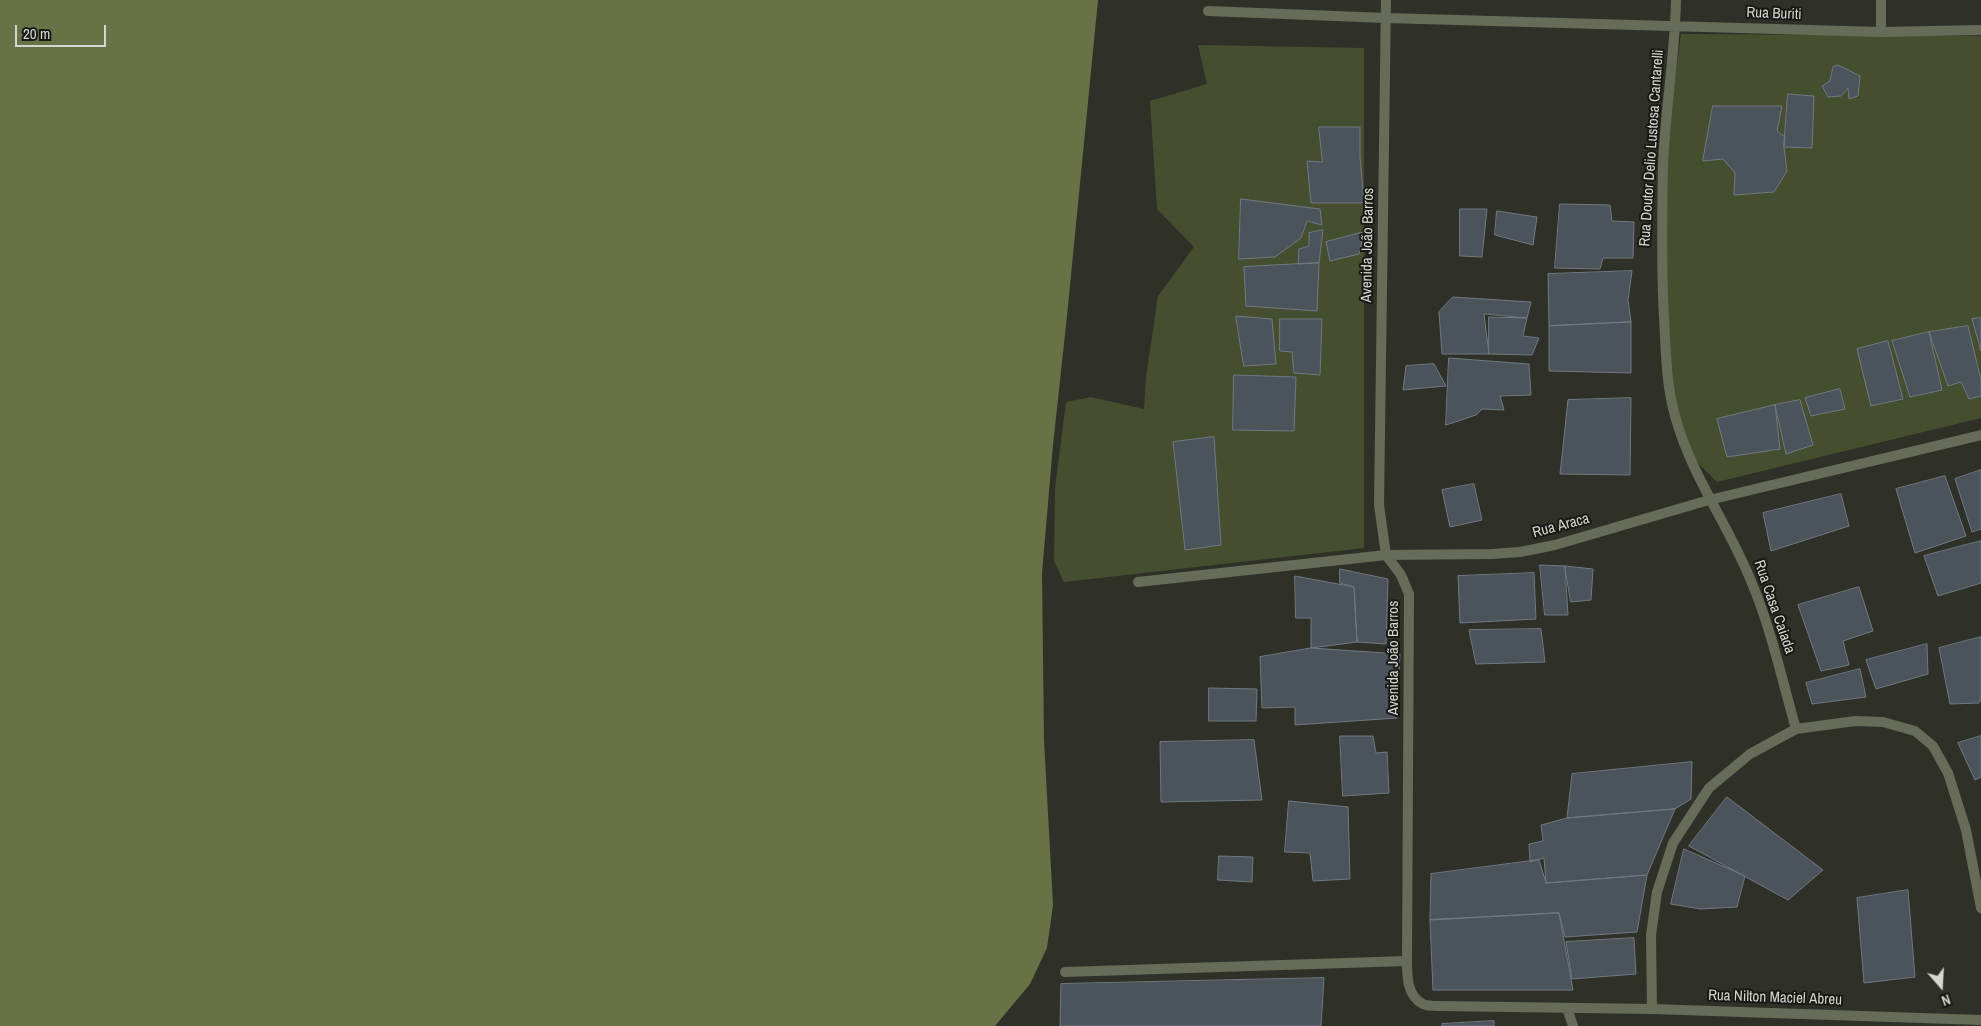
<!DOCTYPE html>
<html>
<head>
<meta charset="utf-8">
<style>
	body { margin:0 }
	#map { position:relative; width:1981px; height:1026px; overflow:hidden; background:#2f3128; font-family:"Archivo Narrow",sans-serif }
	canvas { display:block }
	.north { position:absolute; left:1916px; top:961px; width:50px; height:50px; -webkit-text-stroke:4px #181915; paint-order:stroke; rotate:161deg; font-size:14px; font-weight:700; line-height:20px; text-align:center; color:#d4d6d0 }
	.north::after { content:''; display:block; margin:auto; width:18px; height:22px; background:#d4d6d0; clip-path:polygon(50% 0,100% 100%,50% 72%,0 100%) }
	.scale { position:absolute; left:15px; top:25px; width:91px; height:22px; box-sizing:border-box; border:2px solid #d4d6d0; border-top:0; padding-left:6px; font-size:15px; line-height:18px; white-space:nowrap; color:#d4d6d0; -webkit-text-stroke:4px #181915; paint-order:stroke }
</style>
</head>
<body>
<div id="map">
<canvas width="1981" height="1026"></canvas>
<div class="north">N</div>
<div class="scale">20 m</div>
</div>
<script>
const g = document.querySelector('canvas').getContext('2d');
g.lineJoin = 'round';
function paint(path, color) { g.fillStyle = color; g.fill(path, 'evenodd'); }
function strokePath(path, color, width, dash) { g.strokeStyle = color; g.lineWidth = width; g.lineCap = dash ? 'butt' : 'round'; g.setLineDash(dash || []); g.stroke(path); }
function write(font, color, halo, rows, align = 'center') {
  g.font = font + ' "Archivo Narrow",sans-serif'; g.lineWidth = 4; g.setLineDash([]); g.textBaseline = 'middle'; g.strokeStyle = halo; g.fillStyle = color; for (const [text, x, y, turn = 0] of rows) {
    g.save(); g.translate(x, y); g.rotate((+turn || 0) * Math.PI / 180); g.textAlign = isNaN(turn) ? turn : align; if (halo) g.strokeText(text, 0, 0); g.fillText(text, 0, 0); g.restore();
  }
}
paint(new Path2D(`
	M 1681,34 L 1981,36 L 1981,418 L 1717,482 L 1688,453 L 1668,378 L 1663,172 Z
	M 1198,45 L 1364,48 L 1364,548 L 1064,582 L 1054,561 L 1055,488 L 1066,402 L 1091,397 L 1144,409 L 1146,377 L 1158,296 L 1194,247 L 1157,209 L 1150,101 L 1207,84 Z`), '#464e30');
paint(new Path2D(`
	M 0,0 L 1098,0 L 1067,316 L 1053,445 L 1042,573 L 1044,740 L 1053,905 L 1047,948 L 1030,984 L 995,1026 L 0,1026 Z`), '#677347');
const building = new Path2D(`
	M 1838,65 L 1860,76 L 1858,96 L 1849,99 L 1848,88 L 1841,96 L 1828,97 L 1822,86 L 1830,81 L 1833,67 Z
	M 1788,94 L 1814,96 L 1812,148 L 1784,147 Z
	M 1713,106 L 1782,106 L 1777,131 L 1785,137 L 1784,147 L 1787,171 L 1774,192 L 1734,195 L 1735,173 L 1723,159 L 1703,161 Z
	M 1319,127 L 1360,127 L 1360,157 L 1364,203 L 1311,203 L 1307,161 L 1322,162 Z
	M 1241,199 L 1320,209 L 1322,225 L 1307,221 L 1301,238 L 1275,257 L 1239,259 Z
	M 1560,204 L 1610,205 L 1612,221 L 1634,222 L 1633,258 L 1603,258 L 1600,269 L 1555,268 Z
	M 1460,209 L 1487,209 L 1482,257 L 1460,256 Z
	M 1497,211 L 1537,217 L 1533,245 L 1495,235 Z
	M 1323,230 L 1319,263 L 1298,264 L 1299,249 L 1309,246 L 1309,233 Z
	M 1364,232 L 1359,254 L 1330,261 L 1326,242 Z
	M 1319,263 L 1317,311 L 1246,306 L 1244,267 Z
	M 1632,271 L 1628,300 L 1631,322 L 1549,326 L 1548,274 Z
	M 1453,297 L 1531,302 L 1527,318 L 1484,314 L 1489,354 L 1442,354 L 1439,312 Z
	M 1236,316 L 1272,319 L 1276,364 L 1244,366 Z
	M 1489,317 L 1527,318 L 1523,336 L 1539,338 L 1532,355 L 1489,354 Z
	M 1981,318 L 1981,351 L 1972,319 Z
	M 1280,319 L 1322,319 L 1320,375 L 1294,373 L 1292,352 L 1280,351 Z
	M 1631,322 L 1631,373 L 1549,371 L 1549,326 Z
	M 1968,326 L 1981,380 L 1981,396 L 1969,399 L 1961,382 L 1948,386 L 1929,332 Z
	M 1929,332 L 1942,390 L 1910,397 L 1892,341 Z
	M 1888,341 L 1903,399 L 1871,406 L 1857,349 Z
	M 1449,358 L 1529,364 L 1531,395 L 1500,396 L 1504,410 L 1482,409 L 1476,415 L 1446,425 Z
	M 1434,364 L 1446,386 L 1403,390 L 1406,366 Z
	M 1234,375 L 1296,377 L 1294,431 L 1233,430 Z
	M 1840,389 L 1845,409 L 1811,416 L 1805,398 Z
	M 1631,398 L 1630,475 L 1560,474 L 1568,400 Z
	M 1800,400 L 1813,445 L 1786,454 L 1775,405 Z
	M 1775,405 L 1780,449 L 1727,457 L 1717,419 Z
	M 1214,437 L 1221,545 L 1185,550 L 1173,442 Z
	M 1981,470 L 1981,529 L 1972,532 L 1955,479 Z
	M 1945,476 L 1966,536 L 1915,553 L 1896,489 Z
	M 1474,484 L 1482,520 L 1450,527 L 1442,490 Z
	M 1841,494 L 1849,526 L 1771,551 L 1763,513 Z
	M 1981,541 L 1981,583 L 1938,596 L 1924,556 Z
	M 1540,565 L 1565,566 L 1568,615 L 1545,615 Z
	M 1565,566 L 1593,569 L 1591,600 L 1571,602 Z
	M 1340,569 L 1388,579 L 1386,644 L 1357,642 L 1354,587 L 1340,583 Z
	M 1534,573 L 1536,619 L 1460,623 L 1458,576 Z
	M 1295,576 L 1354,587 L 1357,642 L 1311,648 L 1311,618 L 1296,618 Z
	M 1859,587 L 1873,631 L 1843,641 L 1849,665 L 1821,671 L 1798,605 Z
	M 1541,629 L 1545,662 L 1476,664 L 1469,630 Z
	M 1981,637 L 1981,700 L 1979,703 L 1950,704 L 1939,648 Z
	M 1927,644 L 1928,674 L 1876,689 L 1866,660 Z
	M 1311,648 L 1400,654 L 1397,718 L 1295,725 L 1295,707 L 1262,708 L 1260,657 Z
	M 1860,669 L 1866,697 L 1812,704 L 1806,683 Z
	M 1209,688 L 1257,689 L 1256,721 L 1209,721 Z
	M 1340,736 L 1373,736 L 1376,753 L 1387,752 L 1389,793 L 1343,796 Z
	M 1981,736 L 1981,777 L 1975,780 L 1958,743 Z
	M 1254,740 L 1262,800 L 1161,802 L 1160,742 Z
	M 1692,762 L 1691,799 L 1675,809 L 1567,818 L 1572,774 Z
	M 1727,797 L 1823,870 L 1788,900 L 1689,846 Z
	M 1289,801 L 1348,807 L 1350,879 L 1313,881 L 1310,853 L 1285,852 Z
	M 1675,809 L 1647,875 L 1546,883 L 1544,858 L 1530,862 L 1529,844 L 1543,841 L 1541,825 L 1567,818 Z
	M 1684,849 L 1745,876 L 1737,907 L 1700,909 L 1671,904 Z
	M 1219,856 L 1253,857 L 1252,882 L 1218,880 Z
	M 1539,860 L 1546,883 L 1647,875 L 1637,932 L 1565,937 L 1559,913 L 1430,920 L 1431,874 Z
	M 1908,890 L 1915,977 L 1864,983 L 1857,898 Z
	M 1559,913 L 1573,990 L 1433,990 L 1430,920 Z
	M 1634,938 L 1636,974 L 1572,979 L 1566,942 Z
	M 1324,978 L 1321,1026 L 1060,1026 L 1061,984 Z
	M 1494,1021 L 1494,1026 L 1442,1026 L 1442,1024 Z`);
paint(building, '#4b545b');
strokePath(building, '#707981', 1);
strokePath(new Path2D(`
	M 1065,972 L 1407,961`), '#676c59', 10);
strokePath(new Path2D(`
	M 1386,0 L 1379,505 L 1386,555 L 1401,575 L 1409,594 L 1407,961 C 1407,976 1407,996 1423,1004 C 1427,1006 1434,1006 1439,1006 L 1652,1009 L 1981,1020
	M 1676,0 C 1675,56 1665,111 1663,166 C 1662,218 1661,267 1664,318 C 1666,351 1666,384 1675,416 C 1691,475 1728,524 1751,581 C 1771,628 1782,680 1796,729
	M 1208,11 L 1386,18 L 1881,32 L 1981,30
	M 1881,32 L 1881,0
	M 1138,582 L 1386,555 L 1492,554 L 1520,552 L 1555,545 L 1709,500 L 1981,435
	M 1567,1008 L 1573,1026
	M 1652,1009 L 1651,935 L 1657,892 L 1673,843 L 1709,788 L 1750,754 L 1796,729 L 1855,721 L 1883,722 L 1915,731 L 1933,746 L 1948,773 L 1966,830 L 1981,908`), '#676c59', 10);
write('15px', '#d4d6d0', '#181915', [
	["Rua Buriti",1774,14,2],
	["Rua Doutor Delio Lustosa Cantarelli",1652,148,-86],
	["Avenida João Barros",1368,245,-89],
	["Rua Araca",1561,526,-15],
	["Rua Casa Caiada",1774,607,71],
	["Avenida João Barros",1394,658,-90],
	["Rua Nilton Maciel Abreu",1775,998,2]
]);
</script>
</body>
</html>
